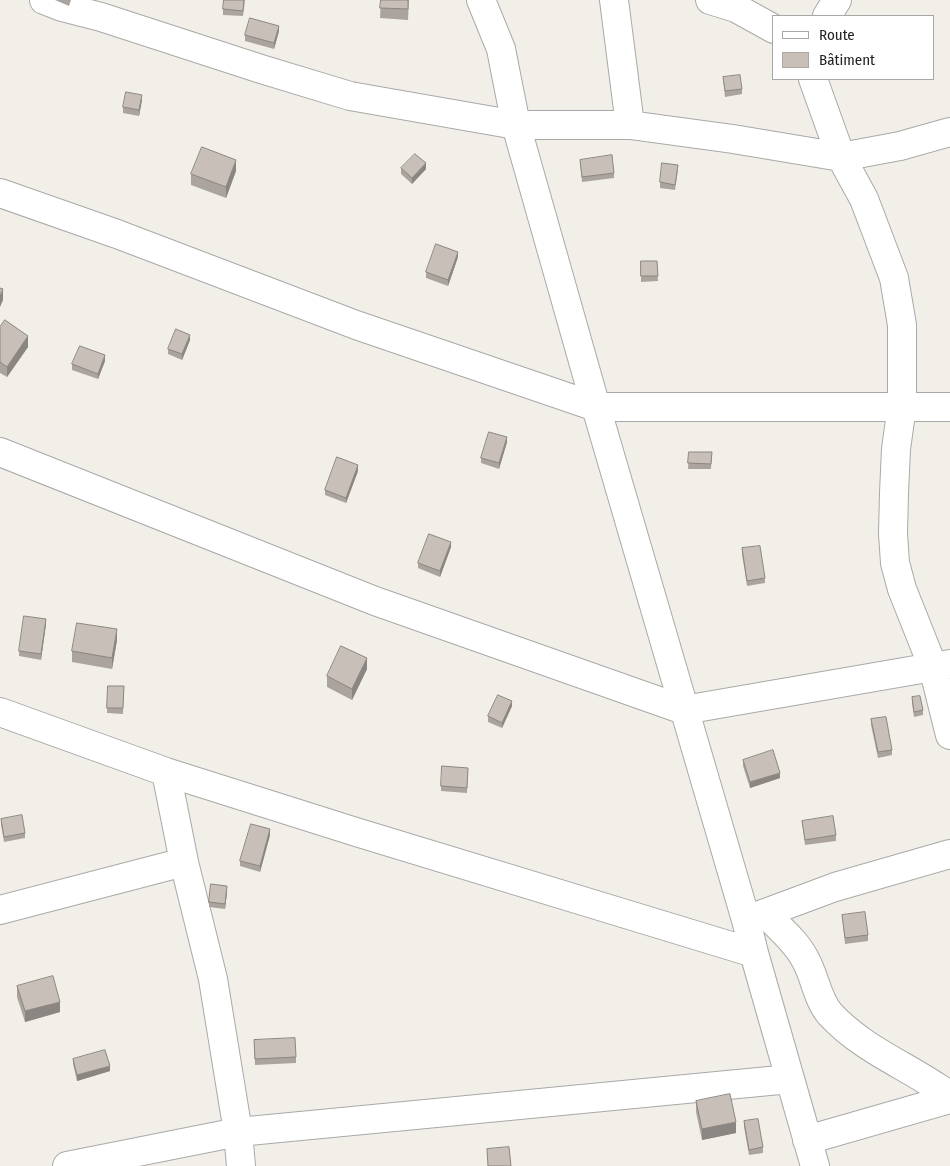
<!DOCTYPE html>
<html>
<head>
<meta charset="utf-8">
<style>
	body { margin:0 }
	#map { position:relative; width:950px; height:1166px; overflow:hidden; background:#f2efe9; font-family:"Fira Sans Condensed",sans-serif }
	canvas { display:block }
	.legend { position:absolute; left:772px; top:15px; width:162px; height:65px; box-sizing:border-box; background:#fff; border:1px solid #a7a7a7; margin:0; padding:6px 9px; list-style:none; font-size:15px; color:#222 }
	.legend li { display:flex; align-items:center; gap:10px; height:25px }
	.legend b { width:25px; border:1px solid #a7a7a7 }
</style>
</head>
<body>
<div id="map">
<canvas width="950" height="1166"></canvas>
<ul class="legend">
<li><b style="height:6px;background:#fff"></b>Route</li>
<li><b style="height:14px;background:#c7bfb8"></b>Bâtiment</li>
</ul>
</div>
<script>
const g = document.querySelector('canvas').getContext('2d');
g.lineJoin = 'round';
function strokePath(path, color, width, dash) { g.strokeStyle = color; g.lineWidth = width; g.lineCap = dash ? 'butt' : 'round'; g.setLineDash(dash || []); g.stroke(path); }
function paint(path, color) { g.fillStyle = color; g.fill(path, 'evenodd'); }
const minor = new Path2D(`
	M 44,0 L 62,7 L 101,17 L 261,69 L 350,96 L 516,125 L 630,125 L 733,139 L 841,157 L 900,146 L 950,132
	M 481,0 L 501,49 L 516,125 L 596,407 L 746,920 L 754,953 L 815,1166
	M 614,0 L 630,125
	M 710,0 L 736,8 L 774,29
	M 827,16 L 837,0
	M 813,79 L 841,157 L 864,199 L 894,278 L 902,325 L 902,406 L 896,449 L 894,493 L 893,534 L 895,563 L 902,589 L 933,667 L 950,735
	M 0,193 L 117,234 L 356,325 L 596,407 L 950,407
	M 0,452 L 375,601 L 684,710 L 950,664
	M 0,712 L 166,772 L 356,832 L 754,953
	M 166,772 L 184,862 L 213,979 L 238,1132 L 241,1166
	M 0,910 L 184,862
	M 765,913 C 778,927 796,941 805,959 C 815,976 817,999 830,1014 C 864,1051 911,1067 950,1096
	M 749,919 L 835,887 L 950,854
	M 807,1140 L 950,1099
	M 67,1166 L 238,1132 L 790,1079`);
strokePath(minor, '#a9a9a9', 30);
strokePath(minor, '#fff', 28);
paint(new Path2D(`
	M 55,0 L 71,0 L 69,6 Z
	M 245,0 L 243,16 L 223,15 L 223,9 Z
	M 381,0 L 409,0 L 408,20 L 380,18 Z
	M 279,31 L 274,49 L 245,41 L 245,35 Z
	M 723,77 L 742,89 L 742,94 L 725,97 Z
	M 142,100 L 139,116 L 123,113 L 123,107 Z
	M 580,160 L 614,173 L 614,178 L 582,182 Z
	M 401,168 L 426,169 L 412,184 L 401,174 Z
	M 678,170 L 675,190 L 660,188 L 660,182 Z
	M 236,171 L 226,198 L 191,185 L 191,174 Z
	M 458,257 L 448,286 L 426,278 L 426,272 Z
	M 641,261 L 657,261 L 658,281 L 641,282 Z
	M 0,327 L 28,347 L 7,377 L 0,373 Z
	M 190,340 L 182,360 L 168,354 L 168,349 Z
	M 105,361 L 98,379 L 72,370 L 72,364 Z
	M 507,442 L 499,469 L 481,463 L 481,458 Z
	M 689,452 L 712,452 L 711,469 L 688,469 Z
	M 358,471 L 346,503 L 325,495 L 325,490 Z
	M 451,547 L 440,577 L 418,568 L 418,563 Z
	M 742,548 L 765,578 L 765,583 L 747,586 L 742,554 Z
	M 46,624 L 41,660 L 19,656 L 19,651 Z
	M 117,640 L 112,669 L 72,662 L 72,651 Z
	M 367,669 L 352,700 L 327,687 L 327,676 Z
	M 108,686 L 124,686 L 123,714 L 107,713 Z
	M 912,697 L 923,710 L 923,715 L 914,717 L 912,703 Z
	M 512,706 L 502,728 L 488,722 L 488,716 Z
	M 871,719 L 892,750 L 892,755 L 878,758 L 871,725 Z
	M 743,760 L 780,778 L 750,788 L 743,766 Z
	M 468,768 L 467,793 L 441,791 L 441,786 Z
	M 1,819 L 25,833 L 25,838 L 4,842 L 1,824 Z
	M 802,821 L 836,835 L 836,841 L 805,845 Z
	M 270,835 L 260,872 L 240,866 L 240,861 Z
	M 227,892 L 225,909 L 209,907 L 209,902 Z
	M 842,915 L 868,935 L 868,941 L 845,944 Z
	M 17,986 L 60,1012 L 25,1022 L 17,997 Z
	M 254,1040 L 296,1057 L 296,1063 L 255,1065 Z
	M 73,1059 L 110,1071 L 77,1081 L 73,1064 Z
	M 696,1101 L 736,1133 L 702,1140 L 696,1112 Z
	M 744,1121 L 763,1147 L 763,1153 L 749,1155 L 744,1127 Z`), '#aba49e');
paint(new Path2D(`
	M 279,26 L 279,31 L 274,49 L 274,43 Z
	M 142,95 L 142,100 L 139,116 L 139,110 Z
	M 236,160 L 236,171 L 226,198 L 226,187 Z
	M 426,163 L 426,169 L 412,184 L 412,178 Z
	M 458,252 L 458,257 L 448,286 L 448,280 Z
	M 3,289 L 3,300 L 0,307 L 0,297 Z
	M 190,335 L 190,340 L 182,360 L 182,354 Z
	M 28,336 L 28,347 L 7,377 L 7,367 Z
	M 105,355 L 105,361 L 98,379 L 98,374 Z
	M 507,437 L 507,442 L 499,469 L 499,463 Z
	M 358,465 L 358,471 L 346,503 L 346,498 Z
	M 451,542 L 451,547 L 440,577 L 440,571 Z
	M 46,619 L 46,624 L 41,660 L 41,654 Z
	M 117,629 L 117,640 L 112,669 L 112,658 Z
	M 367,658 L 367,669 L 352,700 L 352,689 Z
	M 512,701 L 512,706 L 502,728 L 502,723 Z
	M 780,773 L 780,778 L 750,788 L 750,782 Z
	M 270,829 L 270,835 L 260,872 L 260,866 Z
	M 227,886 L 227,892 L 225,909 L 225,904 Z
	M 60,1002 L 60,1012 L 25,1022 L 25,1011 Z
	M 110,1066 L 110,1071 L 77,1081 L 77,1075 Z
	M 736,1122 L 736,1133 L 702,1140 L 702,1129 Z`), '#8b8681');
const building = new Path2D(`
	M 224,0 L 244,0 L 243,11 L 223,9 Z
	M 381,0 L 408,0 L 408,9 L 380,8 Z
	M 250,18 L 279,26 L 274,43 L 245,35 Z
	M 740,75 L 742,89 L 725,91 L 723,77 Z
	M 126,92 L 142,95 L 139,110 L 123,107 Z
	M 202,147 L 236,160 L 226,187 L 191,174 Z
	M 415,154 L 426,163 L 412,178 L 401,168 Z
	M 612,155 L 614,173 L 582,177 L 580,160 Z
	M 662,163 L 678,165 L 675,185 L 660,182 Z
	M 436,244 L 458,252 L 448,280 L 426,272 Z
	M 641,261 L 657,261 L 658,276 L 641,276 Z
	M 0,288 L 3,289 L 0,297 Z
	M 5,320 L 28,336 L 7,367 L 0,362 L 0,327 Z
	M 176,329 L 190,335 L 182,354 L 168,349 Z
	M 80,346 L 105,355 L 98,374 L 72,364 Z
	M 489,432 L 507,437 L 499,463 L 481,458 Z
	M 689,452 L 712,452 L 711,464 L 688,463 Z
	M 337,457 L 358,465 L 346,498 L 325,490 Z
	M 429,534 L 451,542 L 440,571 L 418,563 Z
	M 760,546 L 765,578 L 747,581 L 742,548 Z
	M 24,616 L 46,619 L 41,654 L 19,651 Z
	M 77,623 L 117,629 L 112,658 L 72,651 Z
	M 341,646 L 367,658 L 352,689 L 327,676 Z
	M 108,686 L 124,686 L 123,708 L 107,708 Z
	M 498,695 L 512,701 L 502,723 L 488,716 Z
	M 920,696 L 923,710 L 914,712 L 912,697 Z
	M 886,717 L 892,750 L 878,752 L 871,719 Z
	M 773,750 L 780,773 L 750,782 L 743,760 Z
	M 442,766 L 468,768 L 467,788 L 441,786 Z
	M 22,815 L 25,833 L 4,837 L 1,819 Z
	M 833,816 L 836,835 L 805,840 L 802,821 Z
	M 251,824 L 270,829 L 260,866 L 240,861 Z
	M 211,884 L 227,886 L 225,904 L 209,902 Z
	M 865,912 L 868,935 L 845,938 L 842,915 Z
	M 53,976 L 60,1002 L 25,1011 L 17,986 Z
	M 295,1038 L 296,1057 L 255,1059 L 254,1040 Z
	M 105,1050 L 110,1066 L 77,1075 L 73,1059 Z
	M 730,1094 L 736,1122 L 702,1129 L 696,1101 Z
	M 758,1119 L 763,1147 L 749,1150 L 744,1121 Z
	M 509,1147 L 511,1166 L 488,1166 L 487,1149 Z`);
paint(building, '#c7bfb8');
strokePath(building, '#8b8681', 1);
</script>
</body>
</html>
